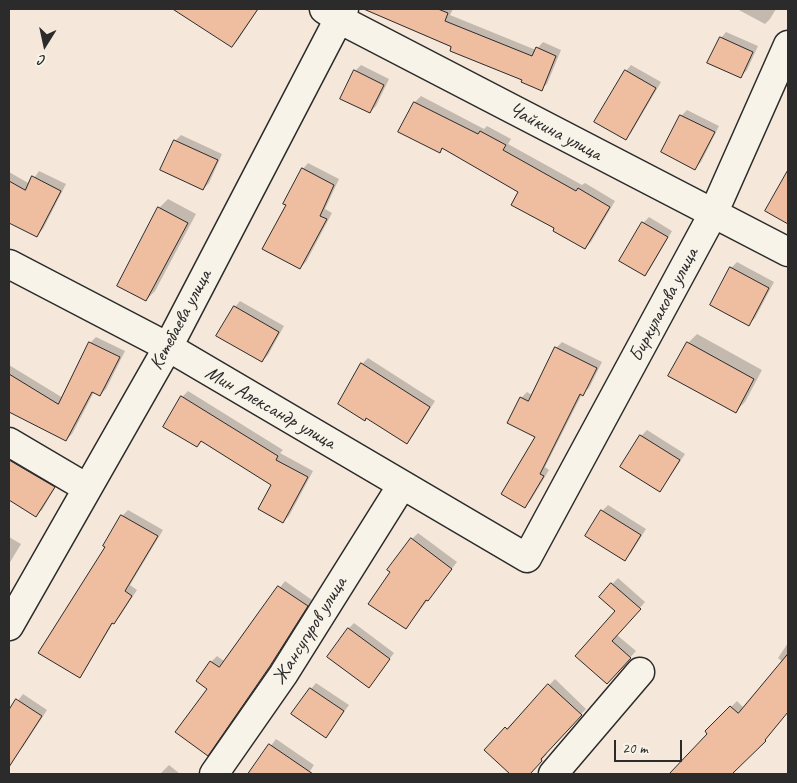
<!DOCTYPE html>
<html>
<head>
<meta charset="utf-8">
<style>
	body { margin:0 }
	#map { position:relative; width:797px; height:783px; overflow:hidden; background:#f5e8da; font-family:Caveat,sans-serif }
	canvas { display:block }
	.frame { position:absolute; inset:0; border:10px solid #2b2b2b; pointer-events:none }
	.north { position:absolute; left:20px; top:20px; width:50px; height:50px; -webkit-text-stroke:4px #f7f3e8; paint-order:stroke; rotate:190deg; font-size:14px; font-weight:700; line-height:20px; text-align:center; color:#2b2b2b }
	.north::after { content:''; display:block; margin:auto; width:18px; height:22px; background:#2b2b2b; clip-path:polygon(50% 0,100% 100%,50% 72%,0 100%) }
	.scale { position:absolute; left:614px; top:740px; width:68px; height:22px; box-sizing:border-box; border:2px solid #2b2b2b; border-top:0; padding-left:6px; font-size:15px; line-height:18px; white-space:nowrap; color:#2b2b2b; -webkit-text-stroke:4px #f7f3e8; paint-order:stroke }
</style>
</head>
<body>
<div id="map">
<canvas width="797" height="783"></canvas>
<div class="frame"></div>
<div class="north">С</div>
<div class="scale">20 m</div>
</div>
<script>
const g = document.querySelector('canvas').getContext('2d');
g.lineJoin = 'round';
function paint(path, color) { g.fillStyle = color; g.fill(path, 'evenodd'); }
function strokePath(path, color, width, dash) { g.strokeStyle = color; g.lineWidth = width; g.lineCap = dash ? 'butt' : 'round'; g.setLineDash(dash || []); g.stroke(path); }
function write(font, color, halo, rows, align = 'center') {
  g.font = font + ' Caveat,sans-serif'; g.lineWidth = 4.5; g.setLineDash([]); g.textBaseline = 'middle'; g.strokeStyle = halo; g.fillStyle = color; for (const [text, x, y, turn = 0] of rows) {
    g.save(); g.translate(x, y); g.rotate((+turn || 0) * Math.PI / 180); g.textAlign = isNaN(turn) ? turn : align; if (halo) g.strokeText(text, 0, 0); g.fillText(text, 0, 0); g.restore();
  }
}
paint(new Path2D(`
	M 180,9 L 258,9 L 238,40 L 232,46 L 178,12 Z
	M 393,9 L 453,9 L 450,15 L 536,50 L 543,42 L 561,50 L 547,84 L 541,89 L 523,79 L 389,18 Z
	M 737,9 L 776,9 L 770,19 L 765,24 Z
	M 726,32 L 758,46 L 747,70 L 741,76 L 721,38 Z
	M 361,65 L 389,79 L 376,106 L 370,112 L 355,71 Z
	M 631,65 L 661,82 L 631,133 L 625,139 L 626,71 Z
	M 421,96 L 484,129 L 487,126 L 511,139 L 508,144 L 582,185 L 585,183 L 615,201 L 591,242 L 585,248 L 556,228 L 520,191 L 443,148 L 440,152 L 400,131 L 415,102 Z
	M 687,110 L 719,126 L 701,162 L 695,168 L 681,116 Z
	M 181,135 L 222,154 L 209,183 L 203,189 L 175,141 Z
	M 308,163 L 339,179 L 325,209 L 332,213 L 306,262 L 300,268 L 288,205 L 303,169 Z
	M 39,171 L 66,184 L 43,229 L 37,235 L 9,219 L 9,172 L 30,184 Z
	M 168,199 L 196,214 L 155,291 L 146,300 L 159,208 Z
	M 649,217 L 672,231 L 650,269 L 644,274 L 643,223 Z
	M 737,262 L 774,282 L 755,318 L 749,324 L 731,268 Z
	M 240,301 L 284,326 L 268,355 L 262,361 L 235,307 Z
	M 697,334 L 762,370 L 745,402 L 736,411 L 688,343 Z
	M 96,337 L 125,351 L 106,389 L 100,395 L 94,392 L 72,434 L 66,440 L 9,411 L 9,365 L 63,398 L 90,343 Z
	M 562,342 L 602,362 L 589,388 L 582,394 L 545,467 L 549,470 L 531,500 L 525,506 L 537,437 L 521,398 L 527,392 L 532,395 L 556,348 Z
	M 368,358 L 435,401 L 412,437 L 406,442 L 362,364 Z
	M 188,391 L 283,450 L 280,453 L 313,471 L 289,516 L 283,522 L 273,485 L 202,440 L 197,446 L 182,397 Z
	M 647,430 L 685,454 L 665,484 L 660,490 L 621,466 L 641,436 Z
	M 20,458 L 59,481 L 42,510 L 36,515 L 9,499 L 9,473 Z
	M 608,505 L 646,529 L 631,553 L 625,559 L 602,511 Z
	M 128,510 L 163,530 L 130,585 L 137,590 L 120,616 L 113,623 L 85,670 L 80,676 L 107,546 L 105,545 L 122,516 Z
	M 418,533 L 457,562 L 406,628 L 412,539 Z
	M 9,537 L 21,544 L 9,564 Z
	M 618,578 L 645,602 L 617,635 L 636,651 L 613,677 L 576,656 L 617,611 L 600,597 Z
	M 285,581 L 312,600 L 276,659 L 213,748 L 208,754 L 208,689 L 211,662 L 217,656 L 224,661 Z
	M 354,623 L 394,653 L 374,680 L 348,629 Z
	M 788,643 L 788,711 L 769,733 L 770,734 L 731,774 L 672,774 L 709,734 L 707,731 L 737,701 L 744,708 L 783,662 L 778,658 Z
	M 555,679 L 586,709 L 545,753 L 547,754 L 529,774 L 512,774 L 486,750 Z
	M 316,683 L 349,705 L 331,730 L 311,689 Z
	M 23,694 L 47,710 L 23,747 L 17,753 L 9,747 L 9,712 Z
	M 276,739 L 314,765 L 308,774 L 254,774 L 251,772 Z
	M 169,765 L 180,774 L 160,774 Z`), '#0003');
const building = new Path2D(`
	M 173,9 L 258,9 L 232,47 Z
	M 364,9 L 438,9 L 448,13 L 445,21 L 532,56 L 536,47 L 556,56 L 542,91 L 521,82 L 522,80 L 450,51 L 451,47 Z
	M 720,37 L 753,52 L 741,78 L 707,63 Z
	M 354,70 L 384,85 L 370,113 L 340,99 Z
	M 625,70 L 656,88 L 626,140 L 594,122 Z
	M 414,102 L 478,134 L 480,131 L 506,145 L 503,150 L 576,191 L 578,188 L 610,207 L 585,249 L 553,231 L 554,228 L 511,205 L 518,192 L 442,148 L 440,153 L 398,132 Z
	M 680,115 L 715,132 L 695,170 L 661,152 Z
	M 174,140 L 218,160 L 203,190 L 160,170 Z
	M 302,168 L 334,185 L 320,216 L 327,219 L 300,269 L 262,249 L 286,205 L 283,204 Z
	M 788,170 L 788,224 L 765,211 Z
	M 32,176 L 61,191 L 37,237 L 9,223 L 9,181 L 25,190 Z
	M 158,207 L 188,223 L 146,301 L 117,286 Z
	M 642,222 L 668,237 L 645,276 L 619,261 Z
	M 730,267 L 769,288 L 749,326 L 710,305 Z
	M 234,306 L 279,332 L 262,362 L 216,336 Z
	M 89,342 L 120,357 L 100,396 L 92,392 L 66,441 L 9,412 L 9,374 L 58,404 Z
	M 687,342 L 754,379 L 736,413 L 668,376 Z
	M 555,347 L 597,368 L 583,396 L 580,394 L 540,474 L 544,476 L 525,508 L 501,494 L 535,437 L 507,423 L 520,397 L 528,401 Z
	M 361,363 L 430,407 L 407,444 L 366,418 L 365,421 L 338,404 Z
	M 181,396 L 278,456 L 276,460 L 308,477 L 283,523 L 258,509 L 271,485 L 201,441 L 197,447 L 163,427 Z
	M 640,435 L 680,460 L 660,492 L 620,467 Z
	M 9,460 L 55,487 L 36,517 L 9,500 Z
	M 601,510 L 641,535 L 625,561 L 585,536 Z
	M 121,515 L 158,536 L 125,591 L 132,596 L 114,624 L 112,623 L 80,678 L 38,653 L 105,547 L 103,546 Z
	M 411,538 L 452,569 L 428,601 L 426,600 L 406,629 L 368,604 L 390,572 L 387,570 Z
	M 611,583 L 641,609 L 612,641 L 631,658 L 607,684 L 575,656 L 615,611 L 599,597 Z
	M 278,586 L 308,606 L 270,666 L 208,756 L 175,732 L 207,689 L 196,681 L 210,661 L 219,667 Z
	M 348,628 L 390,659 L 369,688 L 327,657 Z
	M 788,654 L 788,712 L 765,740 L 766,741 L 732,774 L 669,774 L 707,734 L 705,731 L 730,706 L 738,713 Z
	M 548,684 L 582,715 L 541,759 L 542,761 L 530,774 L 510,774 L 484,750 L 505,727 L 507,729 Z
	M 310,688 L 344,711 L 326,738 L 291,714 Z
	M 16,699 L 42,716 L 9,767 L 9,710 Z
	M 269,744 L 313,774 L 248,774 Z`);
paint(building, '#efbda0');
strokePath(building, '#2b2b2b', 1);
const minor = new Path2D(`
	M 324,9 L 339,19 L 788,252
	M 9,264 L 168,347 L 527,558 L 713,214 L 788,45
	M 9,442 L 87,488
	M 9,626 L 168,347 L 344,9
	M 214,774 L 283,675 L 402,485
	M 553,774 L 640,672`);
strokePath(minor, '#2b2b2b', 31);
strokePath(minor, '#f7f3e8', 28);
write('20px', '#2b2b2b', '#f7f3e8', [
	["Чайкина улица",555,132,28],
	["Биркулакова улица",664,305,-62],
	["Кетебаева улица",181,320,-62],
	["Мин Александр улица",270,408,30],
	["Жансугуров улица",310,631,-58]
]);
</script>
</body>
</html>
